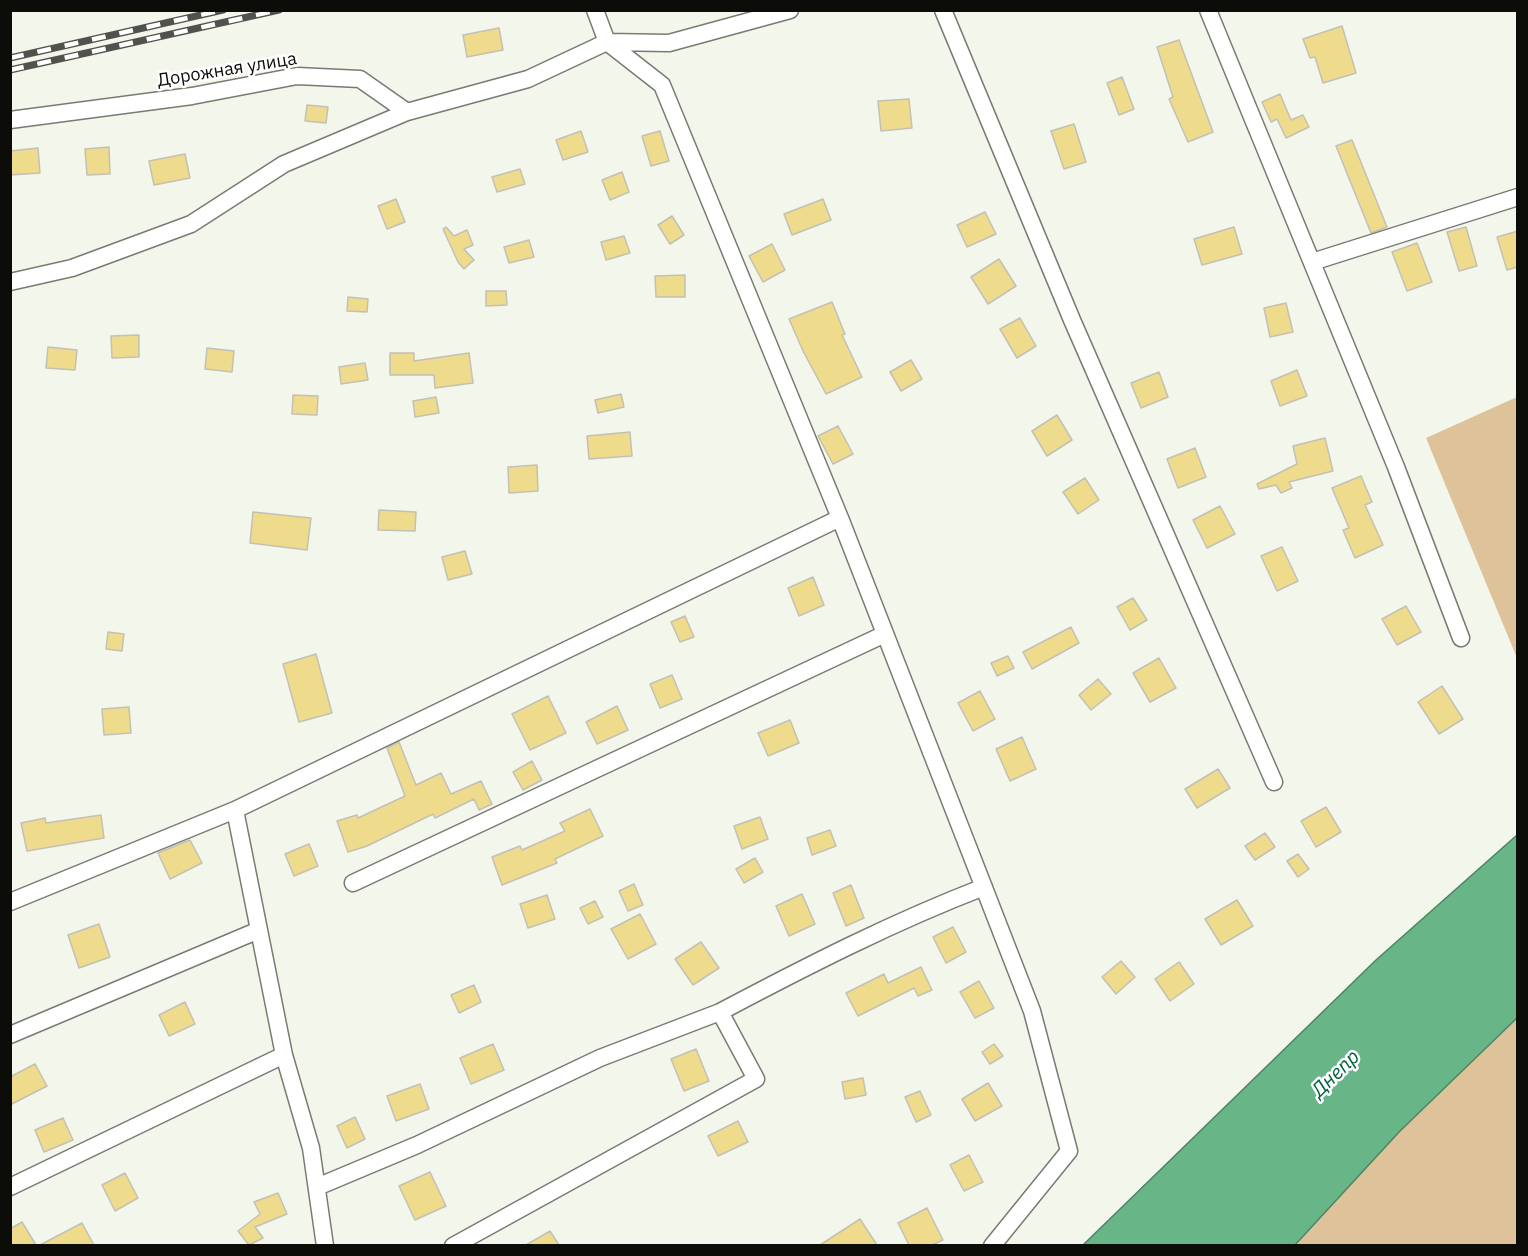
<!DOCTYPE html>
<html>
<head>
<meta charset="utf-8">
<style>
	body { margin:0 }
	#map { position:relative; width:1528px; height:1256px; overflow:hidden; background:#f3f6eb; font-family:"IBM Plex Sans",sans-serif }
	canvas { display:block }
	.frame { position:absolute; inset:0; border:12px solid #0c0d09; pointer-events:none }
</style>
</head>
<body>
<div id="map">
<canvas width="1528" height="1256"></canvas>
<div class="frame"></div>
</div>
<script>
const g = document.querySelector('canvas').getContext('2d');
g.lineJoin = 'round';
function paint(path, color) { g.fillStyle = color; g.fill(path, 'evenodd'); }
function strokePath(path, color, width, dash) { g.strokeStyle = color; g.lineWidth = width; g.lineCap = dash ? 'butt' : 'round'; g.setLineDash(dash || []); g.stroke(path); }
function write(font, color, halo, rows, align = 'center') {
  g.font = font + ' "IBM Plex Sans",sans-serif'; g.lineWidth = 5; g.setLineDash([]); g.textBaseline = 'middle'; g.strokeStyle = halo; g.fillStyle = color; for (const [text, x, y, turn = 0] of rows) {
    g.save(); g.translate(x, y); g.rotate((+turn || 0) * Math.PI / 180); g.textAlign = isNaN(turn) ? turn : align; if (halo) g.strokeText(text, 0, 0); g.fillText(text, 0, 0); g.restore();
  }
}
paint(new Path2D(`
	M 1517,397 L 1517,658 L 1426,438 Z
	M 1517,1018 L 1517,1245 L 1295,1246 L 1400,1131 Z`), '#dec299');
const water = new Path2D(`
	M 1517,835 L 1517,1018 L 1400,1131 L 1295,1245 L 1083,1245 L 1376,960 Z`);
paint(water, '#68b588');
strokePath(water, '#4c8362', 1.5);
const building = new Path2D(`
	M 1342,26 L 1356,73 L 1323,83 L 1315,57 L 1310,58 L 1303,39 Z
	M 499,28 L 503,50 L 467,57 L 463,35 Z
	M 1179,40 L 1213,132 L 1188,142 L 1169,99 L 1173,97 L 1157,47 Z
	M 1122,77 L 1134,109 L 1119,115 L 1107,83 Z
	M 1280,94 L 1291,120 L 1303,115 L 1309,127 L 1286,138 L 1277,119 L 1271,122 L 1262,102 Z
	M 909,99 L 912,128 L 881,131 L 878,101 Z
	M 307,105 L 328,107 L 326,123 L 305,121 Z
	M 1074,124 L 1086,162 L 1064,169 L 1051,131 Z
	M 581,131 L 588,152 L 563,160 L 556,140 Z
	M 660,131 L 669,161 L 651,166 L 642,136 Z
	M 1352,140 L 1387,227 L 1371,233 L 1336,146 Z
	M 109,147 L 110,174 L 87,175 L 85,149 Z
	M 38,148 L 40,173 L 10,175 L 10,151 Z
	M 185,154 L 190,178 L 154,185 L 149,161 Z
	M 520,169 L 525,184 L 497,192 L 492,177 Z
	M 622,172 L 629,192 L 610,200 L 602,180 Z
	M 396,199 L 405,222 L 387,229 L 378,206 Z
	M 823,199 L 831,220 L 792,235 L 784,214 Z
	M 985,212 L 996,234 L 967,247 L 957,225 Z
	M 672,216 L 684,235 L 670,244 L 658,225 Z
	M 446,227 L 454,236 L 467,230 L 473,245 L 464,249 L 474,260 L 464,269 L 458,262 L 443,229 Z
	M 1234,227 L 1242,254 L 1202,265 L 1194,239 Z
	M 1466,227 L 1477,266 L 1459,271 L 1447,232 Z
	M 1518,231 L 1518,267 L 1507,270 L 1497,237 Z
	M 624,236 L 630,253 L 606,260 L 601,242 Z
	M 529,240 L 534,257 L 509,263 L 504,247 Z
	M 1417,243 L 1432,282 L 1407,291 L 1392,252 Z
	M 772,244 L 785,270 L 763,282 L 749,256 Z
	M 999,259 L 1016,286 L 988,304 L 971,277 Z
	M 685,275 L 685,297 L 656,297 L 655,276 Z
	M 486,291 L 506,291 L 507,305 L 486,306 Z
	M 348,297 L 368,299 L 367,312 L 347,311 Z
	M 832,302 L 845,334 L 842,335 L 862,377 L 826,394 L 803,351 L 789,319 Z
	M 1286,303 L 1293,332 L 1270,337 L 1264,308 Z
	M 1020,318 L 1036,346 L 1017,358 L 1000,329 Z
	M 139,335 L 139,357 L 112,358 L 111,336 Z
	M 48,347 L 77,350 L 75,370 L 46,368 Z
	M 207,348 L 234,351 L 232,372 L 205,369 Z
	M 390,353 L 414,353 L 414,361 L 469,353 L 473,383 L 435,388 L 434,375 L 390,375 Z
	M 911,360 L 922,379 L 901,391 L 890,372 Z
	M 365,363 L 368,380 L 341,384 L 339,367 Z
	M 1297,370 L 1307,396 L 1280,406 L 1271,381 Z
	M 1159,372 L 1168,397 L 1141,408 L 1131,383 Z
	M 621,394 L 624,407 L 598,413 L 595,400 Z
	M 293,395 L 318,396 L 317,415 L 292,414 Z
	M 436,397 L 439,413 L 415,417 L 413,401 Z
	M 1057,415 L 1072,440 L 1047,456 L 1032,431 Z
	M 838,426 L 853,454 L 833,464 L 818,436 Z
	M 630,432 L 632,456 L 589,459 L 587,436 Z
	M 1325,438 L 1333,471 L 1289,482 L 1292,488 L 1281,493 L 1276,485 L 1259,489 L 1257,484 L 1297,464 L 1293,446 Z
	M 1195,448 L 1206,477 L 1178,488 L 1167,459 Z
	M 537,465 L 538,491 L 509,493 L 508,467 Z
	M 1361,476 L 1372,502 L 1365,505 L 1383,545 L 1355,558 L 1343,530 L 1349,528 L 1332,488 Z
	M 1085,478 L 1099,500 L 1078,514 L 1063,492 Z
	M 1220,506 L 1235,534 L 1207,548 L 1193,520 Z
	M 379,510 L 416,512 L 415,531 L 378,530 Z
	M 253,512 L 311,518 L 307,550 L 250,543 Z
	M 1282,547 L 1298,581 L 1277,591 L 1261,556 Z
	M 465,551 L 472,574 L 448,580 L 442,557 Z
	M 813,577 L 824,605 L 799,616 L 788,588 Z
	M 1133,598 L 1147,620 L 1130,630 L 1117,607 Z
	M 1406,606 L 1421,632 L 1397,645 L 1382,619 Z
	M 685,616 L 694,637 L 680,642 L 671,622 Z
	M 1071,627 L 1079,643 L 1032,669 L 1023,652 Z
	M 108,632 L 124,634 L 122,651 L 106,649 Z
	M 316,654 L 332,713 L 299,722 L 283,664 Z
	M 1008,656 L 1014,668 L 997,676 L 991,663 Z
	M 1159,658 L 1176,688 L 1150,702 L 1133,673 Z
	M 672,675 L 682,699 L 660,708 L 650,684 Z
	M 1098,679 L 1111,694 L 1091,710 L 1079,695 Z
	M 1442,686 L 1463,719 L 1439,734 L 1418,702 Z
	M 980,691 L 995,719 L 973,731 L 958,703 Z
	M 548,696 L 566,733 L 530,750 L 512,714 Z
	M 617,706 L 628,730 L 597,744 L 586,722 Z
	M 129,707 L 131,733 L 104,735 L 102,709 Z
	M 790,720 L 799,743 L 768,756 L 758,733 Z
	M 1022,737 L 1036,769 L 1010,781 L 996,749 Z
	M 399,742 L 416,785 L 441,773 L 451,794 L 481,781 L 492,804 L 479,810 L 474,799 L 435,818 L 433,814 L 367,846 L 348,852 L 337,821 L 357,815 L 358,818 L 405,796 L 387,748 Z
	M 532,761 L 542,780 L 523,790 L 513,772 Z
	M 1218,769 L 1230,788 L 1197,808 L 1185,789 Z
	M 1326,807 L 1341,832 L 1316,847 L 1301,821 Z
	M 590,809 L 603,836 L 555,859 L 557,863 L 502,885 L 492,857 L 520,846 L 522,850 L 565,831 L 560,823 Z
	M 101,815 L 104,838 L 27,851 L 21,823 L 45,818 L 46,823 Z
	M 760,817 L 768,839 L 742,849 L 734,826 Z
	M 830,830 L 836,846 L 812,855 L 807,838 Z
	M 1265,833 L 1275,847 L 1255,860 L 1245,846 Z
	M 190,840 L 202,863 L 170,879 L 158,853 Z
	M 309,844 L 318,866 L 294,876 L 285,854 Z
	M 1298,854 L 1309,869 L 1298,877 L 1287,861 Z
	M 755,858 L 763,872 L 744,883 L 736,869 Z
	M 634,884 L 643,905 L 628,911 L 619,891 Z
	M 851,885 L 864,918 L 846,926 L 833,893 Z
	M 802,894 L 815,924 L 789,936 L 776,906 Z
	M 547,895 L 555,919 L 528,928 L 520,904 Z
	M 1237,900 L 1253,926 L 1221,945 L 1205,919 Z
	M 595,901 L 603,917 L 588,924 L 580,908 Z
	M 640,914 L 656,944 L 628,959 L 611,929 Z
	M 99,924 L 110,957 L 79,968 L 68,935 Z
	M 953,927 L 966,952 L 946,963 L 933,937 Z
	M 701,942 L 719,968 L 693,985 L 675,959 Z
	M 1121,961 L 1135,977 L 1116,994 L 1102,977 Z
	M 1179,962 L 1194,984 L 1170,1001 L 1155,979 Z
	M 921,967 L 932,990 L 918,996 L 914,988 L 858,1016 L 846,993 L 884,974 L 888,983 Z
	M 979,981 L 994,1008 L 975,1018 L 960,992 Z
	M 474,985 L 481,1002 L 459,1013 L 451,995 Z
	M 185,1002 L 195,1024 L 169,1036 L 159,1015 Z
	M 493,1044 L 504,1070 L 471,1084 L 460,1058 Z
	M 994,1044 L 1003,1056 L 990,1064 L 982,1052 Z
	M 696,1049 L 709,1081 L 684,1091 L 671,1059 Z
	M 35,1064 L 47,1086 L 10,1105 L 10,1077 Z
	M 863,1078 L 866,1095 L 845,1099 L 842,1082 Z
	M 988,1083 L 1002,1106 L 975,1121 L 962,1099 Z
	M 420,1084 L 429,1109 L 396,1121 L 387,1096 Z
	M 920,1091 L 931,1115 L 916,1122 L 905,1097 Z
	M 355,1117 L 365,1139 L 347,1148 L 337,1126 Z
	M 63,1118 L 73,1140 L 44,1152 L 35,1130 Z
	M 738,1121 L 748,1142 L 718,1156 L 708,1136 Z
	M 969,1155 L 983,1182 L 964,1191 L 950,1165 Z
	M 430,1172 L 446,1206 L 415,1220 L 399,1186 Z
	M 125,1173 L 138,1198 L 115,1211 L 102,1185 Z
	M 278,1193 L 287,1214 L 255,1227 L 263,1238 L 249,1245 L 238,1231 L 260,1214 L 254,1202 Z
	M 927,1208 L 943,1240 L 932,1245 L 909,1245 L 898,1223 Z
	M 860,1219 L 877,1245 L 820,1245 Z
	M 22,1222 L 36,1245 L 10,1245 L 10,1229 Z
	M 82,1223 L 94,1245 L 40,1245 Z
	M 550,1231 L 559,1245 L 526,1245 Z`);
paint(building, '#eedb8c');
strokePath(building, '#c3c0b6', 1.5);
const minor = new Path2D(`
	M 595,10 L 607,42
	M 943,10 L 1072,320 L 1274,782
	M 1208,10 L 1396,467 L 1461,638
	M 10,120 L 192,96 L 297,76 L 360,79 L 407,112 L 528,79 L 607,42 L 669,43 L 790,10
	M 1312,262 L 1518,197
	M 10,282 L 72,268 L 191,224 L 284,164 L 407,112
	M 840,518 L 1032,1011 L 1069,1151 L 992,1246
	M 353,883 L 885,634
	M 10,902 L 235,810
	M 259,930 L 284,1055 L 311,1148 L 325,1246
	M 10,1035 L 259,930 L 235,810 L 840,518 L 662,85 L 607,42
	M 10,1187 L 284,1055
	M 317,1187 L 417,1145 L 600,1058 L 720,1012
	M 453,1246 L 756,1079 L 720,1012 C 807,966 893,922 984,887`);
strokePath(minor, '#797b72', 19);
strokePath(minor, '#fff', 16);
const rail = new Path2D(`
	M 10,58 L 223,10
	M 10,70 L 279,10`);
strokePath(rail, '#51524c', 7);
strokePath(rail, '#fff', 4.5, [14]);
write('18px', '#0c0d09', '#fff', [
	["Дорожная улица",227,70,-9]
]);
write('italic 20px', '#02643b', '#fff', [
	["Днепр",1336,1074,-44]
]);
</script>
</body>
</html>
